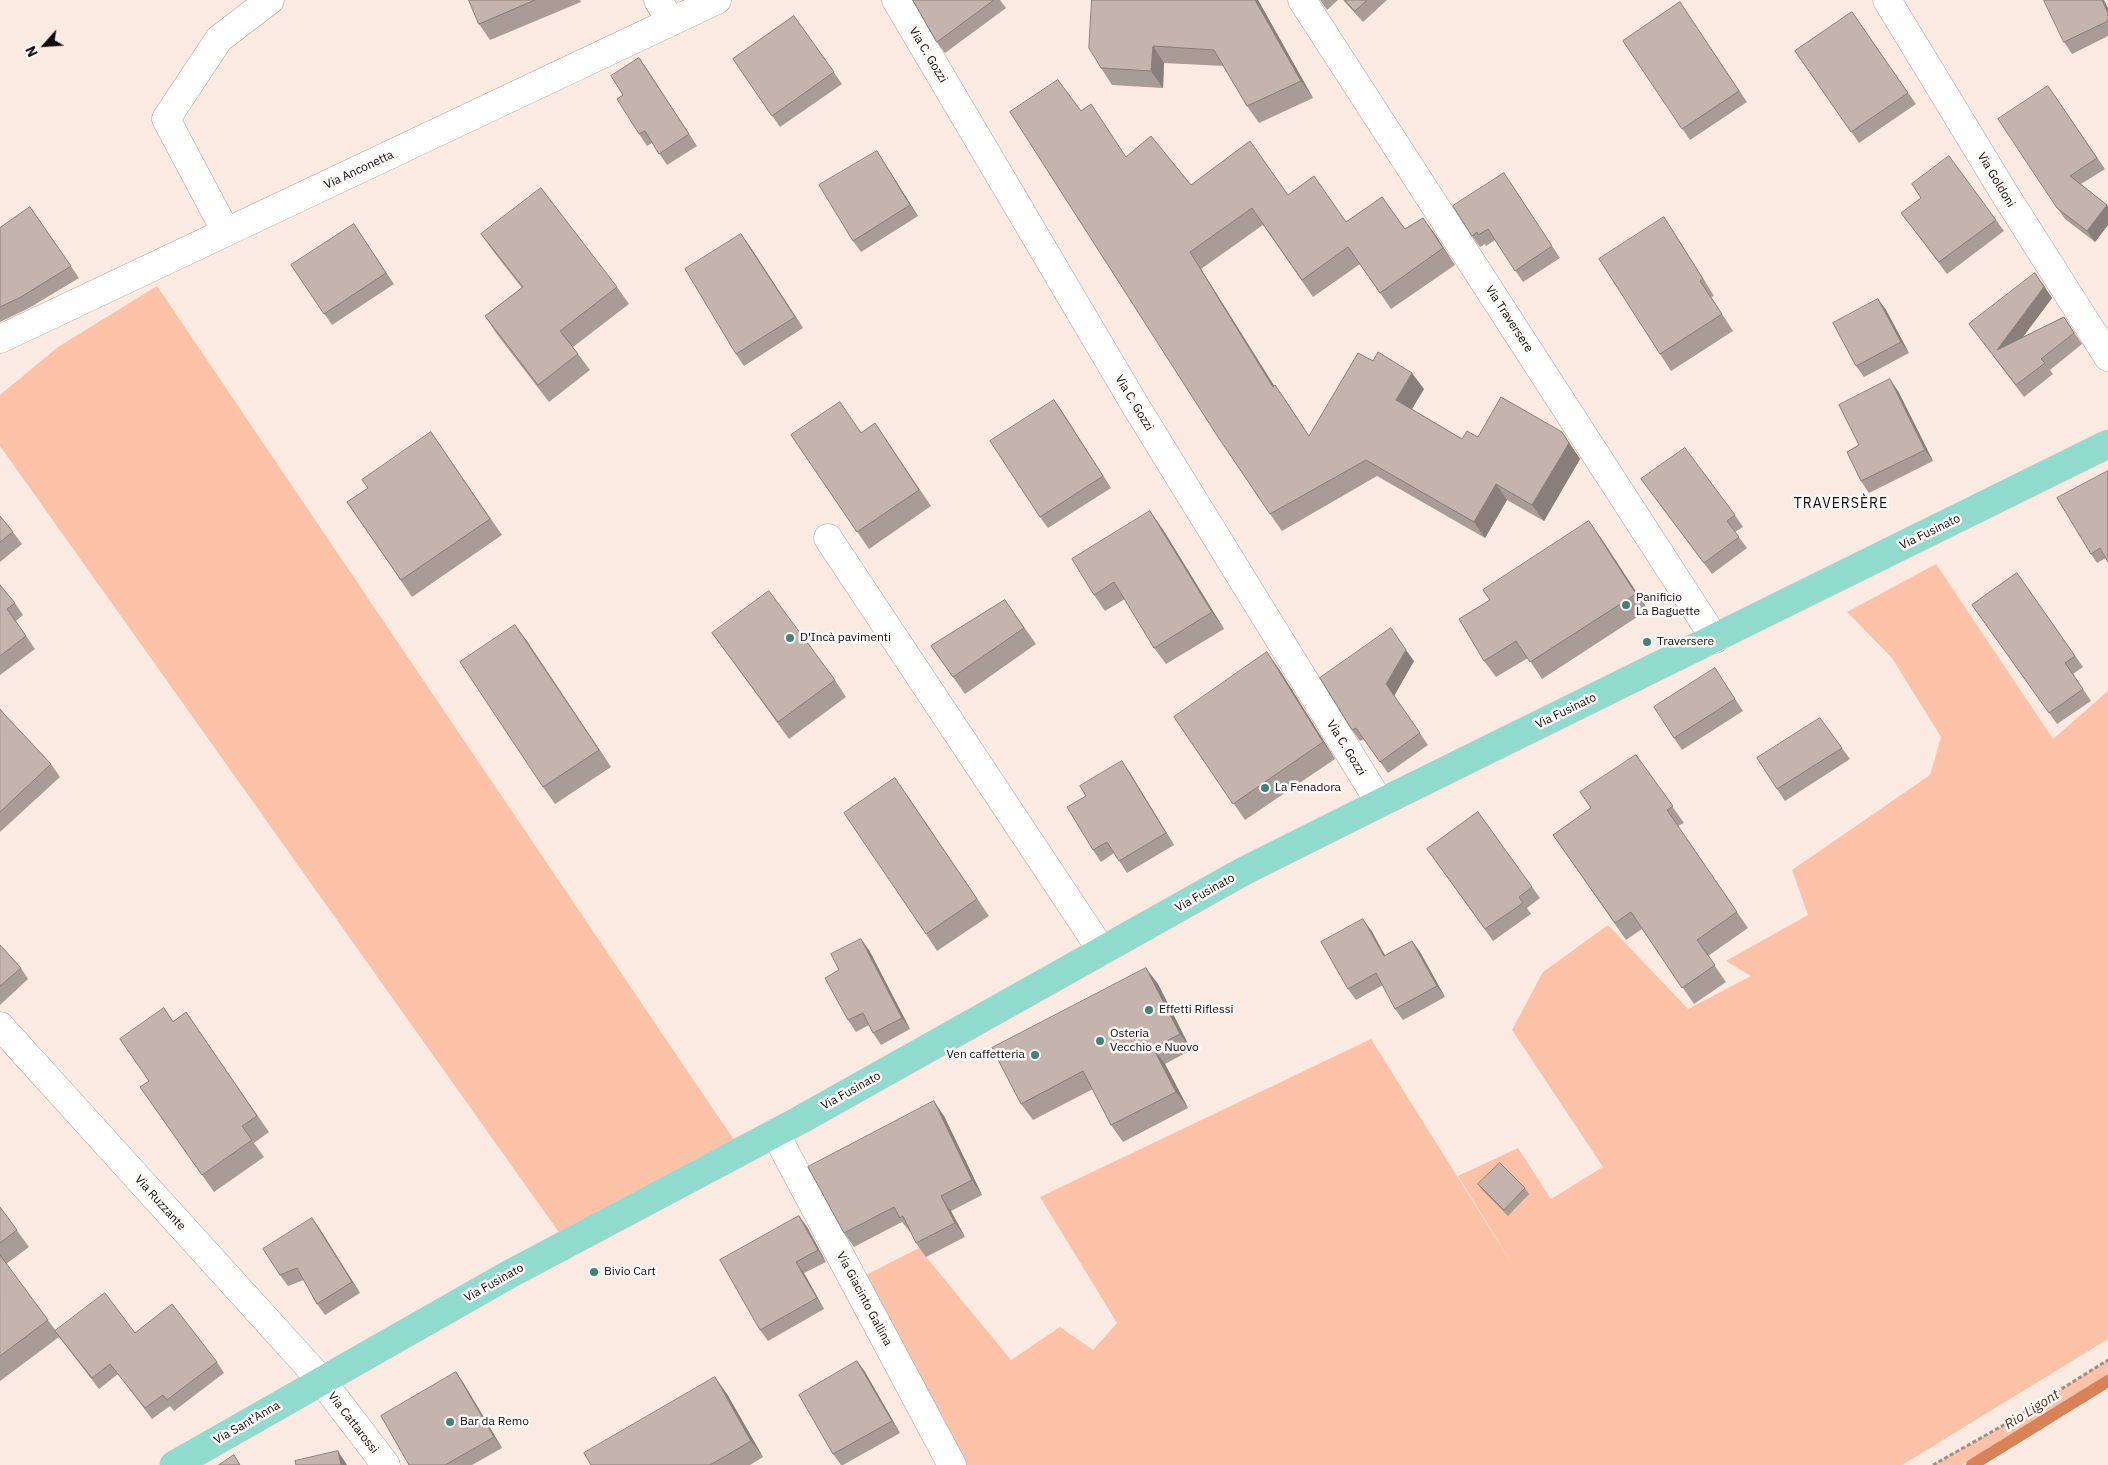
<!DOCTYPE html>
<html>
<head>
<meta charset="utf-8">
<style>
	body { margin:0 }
	#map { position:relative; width:2108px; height:1465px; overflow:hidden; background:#fbeae2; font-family:"IBM Plex Sans",sans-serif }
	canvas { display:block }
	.north { position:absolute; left:20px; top:20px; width:50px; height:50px; -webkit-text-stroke:4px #fefaf9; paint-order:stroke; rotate:244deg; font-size:14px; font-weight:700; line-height:20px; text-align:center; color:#100b09 }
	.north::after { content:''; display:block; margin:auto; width:18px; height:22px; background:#100b09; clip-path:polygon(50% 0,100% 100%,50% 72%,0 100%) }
</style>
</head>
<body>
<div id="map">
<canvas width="2108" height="1465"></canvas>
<div class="north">N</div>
</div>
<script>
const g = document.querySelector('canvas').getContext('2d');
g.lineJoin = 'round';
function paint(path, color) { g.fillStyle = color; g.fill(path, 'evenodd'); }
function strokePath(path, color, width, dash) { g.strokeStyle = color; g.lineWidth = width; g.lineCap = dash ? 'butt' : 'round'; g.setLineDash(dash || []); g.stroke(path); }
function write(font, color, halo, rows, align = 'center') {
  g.font = font + ' "IBM Plex Sans",sans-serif'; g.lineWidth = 5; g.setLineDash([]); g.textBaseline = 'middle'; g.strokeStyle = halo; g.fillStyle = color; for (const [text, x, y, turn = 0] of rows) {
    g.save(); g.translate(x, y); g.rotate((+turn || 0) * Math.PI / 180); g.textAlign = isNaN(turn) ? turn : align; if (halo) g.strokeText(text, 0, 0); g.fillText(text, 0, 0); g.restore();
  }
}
paint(new Path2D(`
	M 157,286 L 738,1146 L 563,1238 L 0,446 L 0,395 L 58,347 Z
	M 1936,564 L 2053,739 L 2108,691 L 2108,1339 L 1902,1465 L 964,1465 L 860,1278 L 921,1247 L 926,1257 L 1011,1360 L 1060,1327 L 1093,1350 L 1117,1323 L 1040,1197 L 1371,1039 L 1519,1275 L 1458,1176 L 1518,1148 L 1551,1199 L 1603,1167 L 1512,1030 L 1543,972 L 1608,925 L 1688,1009 L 1751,976 L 1726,961 L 1808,915 L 1792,870 L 1930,775 L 1941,737 L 1892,658 L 1847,612 Z
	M 2108,1360 L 2108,1380 L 2065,1406 L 2044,1415 L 1962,1465 L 1933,1465 L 2002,1426 Z`), '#fcc2a7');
strokePath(new Path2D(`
	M 1972,1465 L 2108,1381`), '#d98258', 12);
const minor = new Path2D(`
	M 658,0 L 671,22
	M 896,0 L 1135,405 L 1380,803
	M 1302,0 L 1715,639
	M 1887,0 L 2006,196 L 2108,357
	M 226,232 L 166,119 L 219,39 L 270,0
	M 0,339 L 717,0
	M 828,538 L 1102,951
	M 0,1026 L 321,1380 L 386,1465
	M 775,1133 L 952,1465`);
const major = new Path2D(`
	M 174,1465 L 508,1275 L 800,1120 L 1244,871 L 1380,803 L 2108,444`);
strokePath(minor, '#b0a099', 29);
strokePath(major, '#cfcece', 29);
strokePath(new Path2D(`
	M 1933,1465 L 2002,1426 L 2108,1360`), '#9d908b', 3, [4, 2.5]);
strokePath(minor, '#fff', 28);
strokePath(major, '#90dace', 28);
paint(new Path2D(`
	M 469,0 L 580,0 L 581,2 L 490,40 L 479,24 Z
	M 913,0 L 1000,0 L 1006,8 L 945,53 L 937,42 Z
	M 1258,0 L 1313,98 L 1259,123 L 1247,106 L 1224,66 L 1164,63 L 1163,88 L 1112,85 L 1101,68 Z
	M 1320,0 L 1338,0 L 1327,10 Z
	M 1343,0 L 1387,0 L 1363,22 Z
	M 1680,2 L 1747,102 L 1690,140 L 1623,41 Z
	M 2108,8 L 2108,36 L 2072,54 L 2064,42 Z
	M 1852,12 L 1916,104 L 1859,143 L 1795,51 Z
	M 794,16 L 842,84 L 780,127 L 733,59 Z
	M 639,58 L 697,146 L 667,165 L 652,143 L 647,146 L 639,134 L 623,95 Z
	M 2048,86 L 2105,169 L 2081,184 L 2108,206 L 2108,225 L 2095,242 L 2065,219 L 2057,208 Z
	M 1091,104 L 1126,157 L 1191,185 L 1288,195 L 1346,222 L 1405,229 L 1423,218 L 1455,265 L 1391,309 L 1360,264 L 1313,297 L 1263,225 L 1201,269 L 1274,386 L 1275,385 L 1309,436 L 1424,389 L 1412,409 L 1462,439 L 1478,437 L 1562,432 L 1580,459 L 1544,521 L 1507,500 L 1485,538 L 1377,476 L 1282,531 L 1270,514 L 1081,111 Z
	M 877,151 L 918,216 L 861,252 L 853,241 Z
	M 1504,173 L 1560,258 L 1523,282 L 1495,240 L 1486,246 L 1485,244 L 1480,247 L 1472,236 Z
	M 1921,198 L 1996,220 L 2004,231 L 1947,274 L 1901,213 Z
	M 30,207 L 79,278 L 29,308 L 0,322 L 0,228 Z
	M 481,234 L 617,287 L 629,304 L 573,347 L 590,370 L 549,402 L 496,333 L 485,316 L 522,288 L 493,251 Z
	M 1675,234 L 1714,296 L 1711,297 L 1733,331 L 1671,371 L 1660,354 Z
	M 362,236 L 394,284 L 332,325 L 291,265 Z
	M 749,245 L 803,328 L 744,366 L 736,354 Z
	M 2043,284 L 2052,298 L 2023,337 L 2064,317 L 2082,344 L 2050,370 L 2053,374 L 2024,397 L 1969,324 Z
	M 1878,299 L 1886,310 L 1909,353 L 1864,377 L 1856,366 Z
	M 1898,391 L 1933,461 L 1869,493 L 1861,481 L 1859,445 Z
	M 1054,400 L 1111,488 L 1048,528 L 1040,517 Z
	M 875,423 L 931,506 L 869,549 L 791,435 L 861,433 Z
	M 431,432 L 502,535 L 412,597 L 347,502 L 368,488 Z
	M 2108,471 L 2106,558 L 2097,563 L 2091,554 Z
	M 1641,479 L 1735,515 L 1743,527 L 1735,532 L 1747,548 L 1712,574 Z
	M 0,516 L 13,532 L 22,544 L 0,562 Z
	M 1162,528 L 1224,629 L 1166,664 L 1154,648 L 1125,599 L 1105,611 L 1094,595 Z
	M 1601,538 L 1648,610 L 1542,679 L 1528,658 L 1496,677 L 1484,661 Z
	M 2017,573 L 2083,667 L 2073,674 L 2091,701 L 2057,724 L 1972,605 Z
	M 0,585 L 15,603 L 23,615 L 16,621 L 35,649 L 0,675 Z
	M 1005,600 L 1036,644 L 965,694 L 931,646 Z
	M 515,625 L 611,767 L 555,804 L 543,787 Z
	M 712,633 L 835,680 L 846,697 L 789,739 Z
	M 1414,661 L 1394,696 L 1428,745 L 1388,773 L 1364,739 L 1360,741 L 1352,730 Z
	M 1715,668 L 1743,711 L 1682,750 L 1674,738 Z
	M 1279,669 L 1335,759 L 1245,820 L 1174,717 Z
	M 0,709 L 5,715 L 51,764 L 60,777 L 0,832 Z
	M 1820,718 L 1850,759 L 1785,801 L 1777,789 Z
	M 1636,755 L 1684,823 L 1678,826 L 1748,928 L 1708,956 L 1726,982 L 1694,1004 L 1642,929 L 1626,940 L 1553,835 L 1591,808 Z
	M 1130,773 L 1174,845 L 1127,873 L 1114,853 L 1101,862 L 1093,850 Z
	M 907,795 L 989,916 L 937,951 L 926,934 Z
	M 1478,812 L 1540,898 L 1527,908 L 1531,914 L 1493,941 L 1427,849 Z
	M 1371,930 L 1385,956 L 1412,941 L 1420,952 L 1445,997 L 1403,1020 L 1395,1009 L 1383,985 L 1356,1000 L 1348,989 Z
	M 0,945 L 21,968 L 28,979 L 0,1005 Z
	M 869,950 L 910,1029 L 881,1045 L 873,1033 L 869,1025 L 856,1032 L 848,1020 L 839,970 Z
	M 1158,984 L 1191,1050 L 1165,1064 L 1188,1108 L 1123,1142 L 1111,1125 L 1093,1089 L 1033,1120 L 1021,1104 Z
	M 164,1008 L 173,1021 L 186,1012 L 269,1132 L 254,1143 L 264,1157 L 214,1192 L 140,1087 L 149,1081 Z
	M 944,1116 L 982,1195 L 951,1211 L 965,1237 L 926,1257 L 916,1243 L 911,1231 L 910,1232 L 902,1222 L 854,1247 L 844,1233 Z
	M 1478,1184 L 1525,1188 L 1529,1194 L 1508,1216 L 1482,1190 Z
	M 0,1207 L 29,1247 L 6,1264 L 56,1331 L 135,1333 L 217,1362 L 224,1373 L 174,1411 L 170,1406 L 152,1419 L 118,1374 L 99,1389 L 59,1337 L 0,1381 Z
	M 799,1216 L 807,1227 L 826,1262 L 804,1273 L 824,1309 L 768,1341 L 760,1330 Z
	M 312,1218 L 360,1293 L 325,1315 L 317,1304 L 304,1280 L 288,1286 L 280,1275 Z
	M 857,1361 L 865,1372 L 900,1433 L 843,1465 L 841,1465 L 833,1454 Z
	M 456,1372 L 464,1384 L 502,1448 L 472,1465 L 409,1465 Z
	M 727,1394 L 763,1457 L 750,1465 L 591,1465 Z`), '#a99b95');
paint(new Path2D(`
	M 1255,0 L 1258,0 L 1313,98 L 1301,81 Z
	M 2102,0 L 2104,0 L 2108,8 L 2108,13 Z
	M 1153,46 L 1164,63 L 1163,88 L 1151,71 Z
	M 639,58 L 647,69 L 697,146 L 689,134 Z
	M 877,151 L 884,162 L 918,216 L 910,205 Z
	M 2107,205 L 2108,206 L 2108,225 L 2095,242 L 2087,231 Z
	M 1664,217 L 1675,234 L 1714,296 L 1703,279 Z
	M 1423,218 L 1435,234 L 1455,265 L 1443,248 Z
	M 741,234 L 749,245 L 803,328 L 795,317 Z
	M 1190,252 L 1201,269 L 1285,403 L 1273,387 Z
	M 2035,273 L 2052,298 L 2005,361 L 1997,350 Z
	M 1878,299 L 1886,310 L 1909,353 L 1901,342 Z
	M 1412,373 L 1424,389 L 1407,417 L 1396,400 Z
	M 1890,379 L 1898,391 L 1933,461 L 1925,450 Z
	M 1275,385 L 1287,402 L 1320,453 L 1309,436 Z
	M 1054,400 L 1062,411 L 1111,488 L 1103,476 Z
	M 1562,432 L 1580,459 L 1544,521 L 1532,505 Z
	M 1496,484 L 1507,500 L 1485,538 L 1474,522 Z
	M 1150,511 L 1162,528 L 1224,629 L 1212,612 Z
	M 1589,521 L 1601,538 L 1648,610 L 1636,594 Z
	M 515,625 L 527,641 L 611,767 L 599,750 Z
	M 1406,650 L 1414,661 L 1394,696 L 1386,684 Z
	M 1267,652 L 1279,669 L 1335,759 L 1323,742 Z
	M 1122,761 L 1130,773 L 1174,845 L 1166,833 Z
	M 1363,919 L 1371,930 L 1392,968 L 1384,956 Z
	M 861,939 L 869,950 L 910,1029 L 902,1018 Z
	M 1412,941 L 1420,952 L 1445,997 L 1437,986 Z
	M 1146,968 L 1158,984 L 1191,1050 L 1180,1034 Z
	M 1153,1048 L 1165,1064 L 1188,1108 L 1176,1092 Z
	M 934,1101 L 944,1116 L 982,1195 L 972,1180 Z
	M 941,1196 L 951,1211 L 965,1237 L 955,1223 Z
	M 799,1216 L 807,1227 L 826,1262 L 818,1250 Z
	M 312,1218 L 320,1229 L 360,1293 L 352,1282 Z
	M 796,1262 L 804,1273 L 824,1309 L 817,1298 Z
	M 857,1361 L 865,1372 L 900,1433 L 892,1421 Z
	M 456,1372 L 464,1384 L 502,1448 L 494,1437 Z
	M 715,1377 L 727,1394 L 763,1457 L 751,1441 Z
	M 338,1451 L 347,1465 L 341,1465 Z`), '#897e79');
const building = new Path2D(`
	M 469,0 L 535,0 L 479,24 Z
	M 913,0 L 994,0 L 937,42 Z
	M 1092,0 L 1255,0 L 1301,81 L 1247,106 L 1214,50 L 1153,46 L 1151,71 L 1101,68 L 1089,48 Z
	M 1345,0 L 1367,0 L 1355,11 Z
	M 2044,0 L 2102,0 L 2108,13 L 2108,21 L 2064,42 Z
	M 1680,2 L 1739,91 L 1682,129 L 1623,41 Z
	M 1852,12 L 1908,93 L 1851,132 L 1795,51 Z
	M 794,16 L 834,72 L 772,116 L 733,59 Z
	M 639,58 L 689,134 L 659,154 L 645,131 L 639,134 L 617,99 L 623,95 L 611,76 Z
	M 1058,80 L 1081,111 L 1091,104 L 1126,157 L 1151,136 L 1191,185 L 1250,141 L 1288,195 L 1314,176 L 1346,222 L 1382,197 L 1405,229 L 1423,218 L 1443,248 L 1380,293 L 1348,247 L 1302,280 L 1252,208 L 1190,252 L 1273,387 L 1275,385 L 1309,436 L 1358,353 L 1373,361 L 1378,352 L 1412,373 L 1396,400 L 1462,439 L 1467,431 L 1478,437 L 1501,397 L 1562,432 L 1569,443 L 1532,505 L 1496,484 L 1474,522 L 1366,460 L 1270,514 L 1216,434 L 1010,112 Z
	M 2048,86 L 2097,158 L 2070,176 L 2107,205 L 2087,231 L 2057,208 L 1998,119 Z
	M 877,151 L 910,205 L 853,241 L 819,185 Z
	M 1949,156 L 1996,220 L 1939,262 L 1901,213 L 1921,198 L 1912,184 Z
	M 1504,173 L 1552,246 L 1515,271 L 1488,229 L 1478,235 L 1477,232 L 1472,236 L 1453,206 Z
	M 541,188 L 617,287 L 560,331 L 578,354 L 538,385 L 485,316 L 523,287 L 481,234 Z
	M 30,207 L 71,266 L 21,297 L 0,307 L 0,228 Z
	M 1664,217 L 1703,279 L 1700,281 L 1722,314 L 1660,354 L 1599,259 Z
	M 354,224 L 386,273 L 324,314 L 291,265 Z
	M 741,234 L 795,317 L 736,354 L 685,269 Z
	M 2035,273 L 2044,287 L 1997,350 L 2064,317 L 2074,333 L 2041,359 L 2045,363 L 2016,385 L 1969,324 Z
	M 1878,299 L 1901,342 L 1856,366 L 1833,323 Z
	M 1890,379 L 1925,450 L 1861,481 L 1847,452 L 1859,445 L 1839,405 Z
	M 1054,400 L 1103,476 L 1040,517 L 990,441 Z
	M 840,402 L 861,433 L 875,423 L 919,490 L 857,532 L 791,435 Z
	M 431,432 L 490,519 L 401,580 L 347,502 L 368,488 L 362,480 Z
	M 1685,448 L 1735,515 L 1727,521 L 1739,537 L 1704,563 L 1641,479 Z
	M 2108,471 L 2108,562 L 2100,548 L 2091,554 L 2057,498 Z
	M 1150,511 L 1212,612 L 1154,648 L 1114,582 L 1094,595 L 1072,559 Z
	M 0,516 L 13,532 L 0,542 Z
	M 1589,521 L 1636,594 L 1530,662 L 1516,641 L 1484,661 L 1459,619 L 1490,600 L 1483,590 Z
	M 2017,573 L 2075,656 L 2065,663 L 2083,689 L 2049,713 L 1972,605 Z
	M 0,585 L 15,603 L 7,609 L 26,636 L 0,656 Z
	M 769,591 L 835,680 L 778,722 L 712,633 Z
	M 1005,600 L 1024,628 L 953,677 L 931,646 Z
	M 515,625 L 599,750 L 543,787 L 460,662 Z
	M 1391,628 L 1406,650 L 1386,684 L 1420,733 L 1380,762 L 1356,728 L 1352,730 L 1320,678 Z
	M 1267,652 L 1323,742 L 1233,804 L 1174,717 Z
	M 1715,668 L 1735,699 L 1674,738 L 1654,707 Z
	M 0,709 L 5,715 L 51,764 L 0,812 Z
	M 1820,718 L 1842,748 L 1777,789 L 1757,758 Z
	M 1636,755 L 1673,806 L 1667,810 L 1737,912 L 1697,940 L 1715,965 L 1682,988 L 1631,912 L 1615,923 L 1553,835 L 1591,808 L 1580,792 Z
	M 1122,761 L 1166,833 L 1119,861 L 1107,842 L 1093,850 L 1067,807 L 1086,796 L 1080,786 Z
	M 895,778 L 977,899 L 926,934 L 844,813 Z
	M 1478,812 L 1532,887 L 1519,897 L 1523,903 L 1485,929 L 1427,849 Z
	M 1363,919 L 1384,956 L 1412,941 L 1437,986 L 1395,1009 L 1376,973 L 1348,989 L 1321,942 Z
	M 861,939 L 902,1018 L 873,1033 L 863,1013 L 848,1020 L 825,978 L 839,970 L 831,954 Z
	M 0,945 L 21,968 L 0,986 Z
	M 1146,968 L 1180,1034 L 1153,1048 L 1176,1092 L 1111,1125 L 1083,1071 L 1021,1104 L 992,1048 Z
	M 164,1008 L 173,1022 L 186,1012 L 257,1116 L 242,1126 L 252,1140 L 202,1175 L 140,1087 L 149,1081 L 120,1039 Z
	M 934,1101 L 972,1180 L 941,1196 L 955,1223 L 916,1243 L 903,1216 L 900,1218 L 894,1207 L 844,1233 L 808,1167 Z
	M 1500,1163 L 1525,1188 L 1504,1210 L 1478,1184 Z
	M 0,1207 L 17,1230 L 0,1243 Z
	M 799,1216 L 818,1250 L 796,1262 L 817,1298 L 760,1330 L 720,1260 Z
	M 312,1218 L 352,1282 L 317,1304 L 297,1268 L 280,1275 L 263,1249 Z
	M 0,1255 L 48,1320 L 0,1356 Z
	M 105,1293 L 135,1333 L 172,1304 L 217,1362 L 167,1400 L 163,1395 L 145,1408 L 110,1364 L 92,1378 L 55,1331 Z
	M 857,1361 L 892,1421 L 833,1454 L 799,1395 Z
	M 456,1372 L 494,1437 L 445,1465 L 409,1465 L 381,1416 Z
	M 715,1377 L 751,1441 L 710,1465 L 591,1465 L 584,1453 Z
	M 338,1451 L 341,1465 L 296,1465 L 295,1461 Z
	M 234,1455 L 240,1465 L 219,1465 Z`);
paint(building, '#c4b4ad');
strokePath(building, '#897e79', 1);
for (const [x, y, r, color] of [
	[1626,605,5,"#408477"],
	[790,638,5,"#408477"],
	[1647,642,5,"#408477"],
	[1265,788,5,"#408477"],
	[1149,1010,5,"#408477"],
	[1100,1041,5,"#408477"],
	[1035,1055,5,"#408477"],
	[594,1272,5,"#408477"],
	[450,1422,5,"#408477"]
]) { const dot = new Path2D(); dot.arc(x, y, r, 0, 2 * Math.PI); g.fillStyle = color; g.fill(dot); strokePath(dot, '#fefaf9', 2); }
write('12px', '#100b09', '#fefaf9', [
	["Via C. Gozzi",928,55,59],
	["Via Anconetta",359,170,-25],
	["Via Goldoni",1996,180,59],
	["Via Traversere",1509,319,57],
	["Via C. Gozzi",1134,403,59],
	["Via Fusinato",1930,532,-26],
	["Via Fusinato",1566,711,-26],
	["Via C. Gozzi",1346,748,58],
	["Via Fusinato",1205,893,-29],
	["Via Fusinato",851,1091,-29],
	["Via Ruzzante",160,1203,48],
	["Via Fusinato",494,1283,-29],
	["Via Giacinto Gallina",864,1299,62],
	["Via Sant'Anna",247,1423,-30],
	["Via Cattarossi",353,1423,52]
]);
write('12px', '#100b09', '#fefaf9', [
	["Panificio",1636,598],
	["La Baguette",1636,612],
	["D'Incà pavimenti",800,638],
	["Traversere",1657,642],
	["La Fenadora",1275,788],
	["Effetti Riflessi",1159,1010],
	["Osteria",1110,1034],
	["Vecchio e Nuovo",1110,1048],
	["Ven caffetteria",1025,1055,"right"],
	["Bivio Cart",604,1272],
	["Bar da Remo",460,1422]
], 'left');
g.letterSpacing = '1px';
write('14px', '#100b09', '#fefaf9', [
	["TRAVERSÈRE",1841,504]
]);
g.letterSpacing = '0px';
write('italic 14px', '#652d0e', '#fefaf9', [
	["Rio Ligont",2032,1410,-32]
]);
</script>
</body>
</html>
